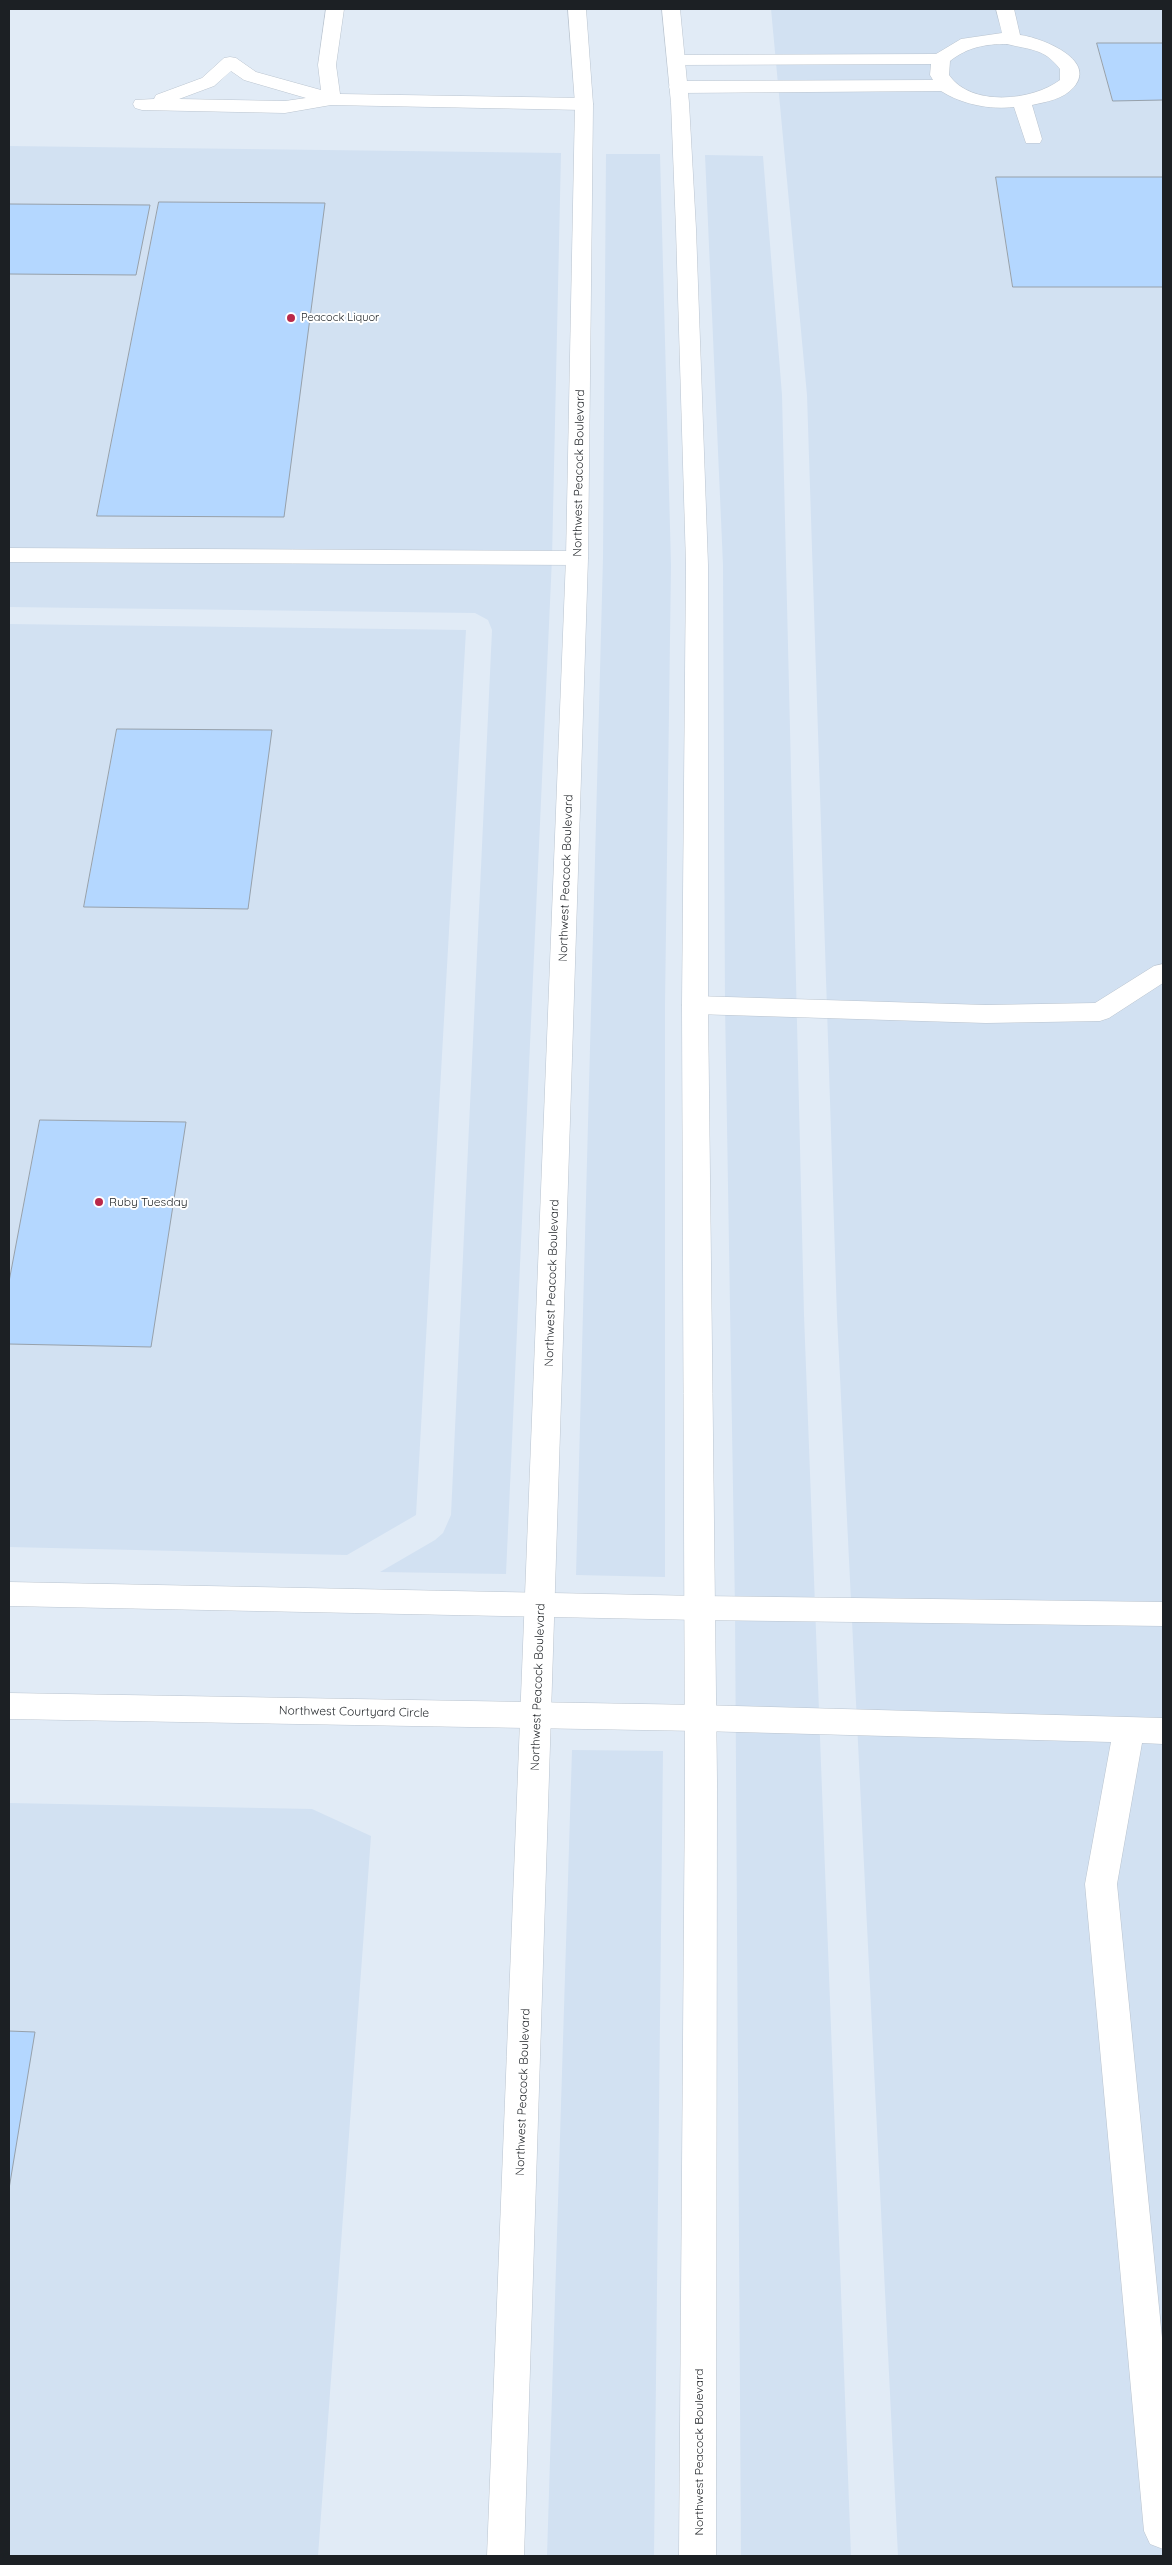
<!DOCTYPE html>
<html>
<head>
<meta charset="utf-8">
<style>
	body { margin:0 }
	#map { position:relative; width:1172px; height:2565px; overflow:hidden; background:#e1ebf6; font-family:Quicksand,sans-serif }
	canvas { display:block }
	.frame { position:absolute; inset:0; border:10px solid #1c2024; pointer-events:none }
</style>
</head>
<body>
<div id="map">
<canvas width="1172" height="2565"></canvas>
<div class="frame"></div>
</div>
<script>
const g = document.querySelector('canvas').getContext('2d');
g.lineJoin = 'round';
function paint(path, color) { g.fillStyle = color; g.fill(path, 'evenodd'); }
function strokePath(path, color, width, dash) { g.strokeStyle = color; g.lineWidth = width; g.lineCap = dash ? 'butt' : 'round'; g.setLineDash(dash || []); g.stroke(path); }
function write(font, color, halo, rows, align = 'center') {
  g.font = font + ' Quicksand,sans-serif'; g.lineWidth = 4; g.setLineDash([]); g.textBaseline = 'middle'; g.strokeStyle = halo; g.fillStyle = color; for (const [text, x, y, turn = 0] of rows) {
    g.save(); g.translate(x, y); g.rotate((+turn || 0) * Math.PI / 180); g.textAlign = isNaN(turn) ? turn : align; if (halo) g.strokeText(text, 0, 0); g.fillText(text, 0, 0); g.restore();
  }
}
paint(new Path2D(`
	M 771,9 L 1163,9 L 1163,2556 L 898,2556 L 837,1316 L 807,395 Z
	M 9,146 L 561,153 L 552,558 L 506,1574 L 380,1572 L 435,1540 L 443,1533 L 451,1515 L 492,630 L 488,620 L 475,613 L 9,607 Z
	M 606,154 L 660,154 L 671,565 L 665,1004 L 665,1577 L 576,1575 L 603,558 Z
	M 705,155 L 763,156 L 782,395 L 804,1315 L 851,2556 L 741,2556 L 735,1609 L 725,1005 L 723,565 Z
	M 9,624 L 466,630 L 416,1515 L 347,1555 L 9,1547 Z
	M 572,1750 L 663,1751 L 654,2556 L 547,2556 Z
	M 9,1803 L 312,1809 L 371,1836 L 318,2556 L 9,2556 Z`), '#d2e1f2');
const building = new Path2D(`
	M 1097,43 L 1163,43 L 1163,100 L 1113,101 Z
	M 996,177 L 1163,177 L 1163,287 L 1013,287 Z
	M 159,202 L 325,203 L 284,517 L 97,516 Z
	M 9,204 L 150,205 L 136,275 L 9,274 Z
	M 117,729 L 272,730 L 248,909 L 84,907 Z
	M 40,1120 L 186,1122 L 151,1347 L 9,1344 L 9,1282 Z
	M 9,2031 L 35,2032 L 9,2189 Z`);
paint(building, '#b4d7ff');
strokePath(building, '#97a1ab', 1);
const service = new Path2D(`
	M 326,9 L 344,9 L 336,65 L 340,94 L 584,98 L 591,100 L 593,104 L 591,108 L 584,110 L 331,105 L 285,113 L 142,110 L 135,108 L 133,104 L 135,100 L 154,99 L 156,95 L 202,78 L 224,58 L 230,57 L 236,58 L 256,72 L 321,90 L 318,65 ZM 231,71 L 244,80 L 306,98 L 285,101 L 179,99 L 214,86 Z
	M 996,9 L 1014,9 L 1020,35 C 1039,37 1098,59 1074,87 C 1064,99 1046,102 1032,105 L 1042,139 L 1040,143 L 1026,143 L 1014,107 C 990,110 961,104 941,91 L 678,93 L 671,91 L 669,87 L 671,83 L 678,81 L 933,80 L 930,75 L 931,64 L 676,65 L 670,64 L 667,60 L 670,56 L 676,55 L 936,54 L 961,39 L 1002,33 ZM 1007,44 C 1030,50 1044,48 1060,69 L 1060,80 C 1032,101 971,107 949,75 L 950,61 C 968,47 985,44 1007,44 Z
	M 9,548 L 577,551 L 585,553 L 588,558 L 585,563 L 577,565 L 9,562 Z
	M 1163,964 L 1163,983 L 1109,1018 L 1100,1021 L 986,1023 L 695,1014 L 686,1011 L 682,1005 L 686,999 L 695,996 L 986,1005 L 1095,1003 L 1154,966 Z
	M 700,1596 L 1163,1602 L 1163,1626 L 700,1620 L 689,1616 L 685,1608 L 689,1600 Z
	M 700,1705 L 1163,1718 L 1163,1744 L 1142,1743 L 1117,1884 L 1163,2348 L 1163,2549 L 1150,2544 L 1144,2531 L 1085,1884 L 1111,1742 L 700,1731 L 689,1727 L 685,1718 L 689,1709 Z`);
const minor = new Path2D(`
	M 9,1582 L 700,1596 L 711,1600 L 715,1608 L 711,1616 L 700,1620 L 9,1606 Z
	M 9,1693 L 700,1705 L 711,1709 L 715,1718 L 711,1727 L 700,1731 L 9,1719 Z`);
const tertiary = new Path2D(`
	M 568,9 L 586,9 L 593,104 L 588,558 L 524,2556 L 487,2556 L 566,558 L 575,104 Z
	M 662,9 L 680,9 L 689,103 L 696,229 L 708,565 L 708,1005 L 717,1782 L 716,2556 L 679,2556 L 685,1782 L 682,1005 L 686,565 L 676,229 L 671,103 Z`);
strokePath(service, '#bac4cf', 1);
strokePath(minor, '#bac4cf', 1);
strokePath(tertiary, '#bac4cf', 1);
paint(service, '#fff');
paint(minor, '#fff');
paint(tertiary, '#fff');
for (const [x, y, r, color] of [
	[291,318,5,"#ba2949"],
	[99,1202,5,"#ba2949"]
]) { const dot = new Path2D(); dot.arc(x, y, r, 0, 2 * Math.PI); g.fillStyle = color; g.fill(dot); strokePath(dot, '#fff', 2); }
write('11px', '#1c2024', '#fff', [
	["Peacock Liquor",301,318]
], 'left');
write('12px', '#1c2024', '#fff', [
	["Northwest Peacock Boulevard",579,473,-89],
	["Northwest Peacock Boulevard",566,878,-88],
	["Northwest Peacock Boulevard",552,1283,-88],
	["Northwest Peacock Boulevard",538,1687,-88],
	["Northwest Courtyard Circle",354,1712,1],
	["Northwest Peacock Boulevard",523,2092,-88],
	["Northwest Peacock Boulevard",699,2452,-90]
]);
write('12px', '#1c2024', '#fff', [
	["Ruby Tuesday",109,1202]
], 'left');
</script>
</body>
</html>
